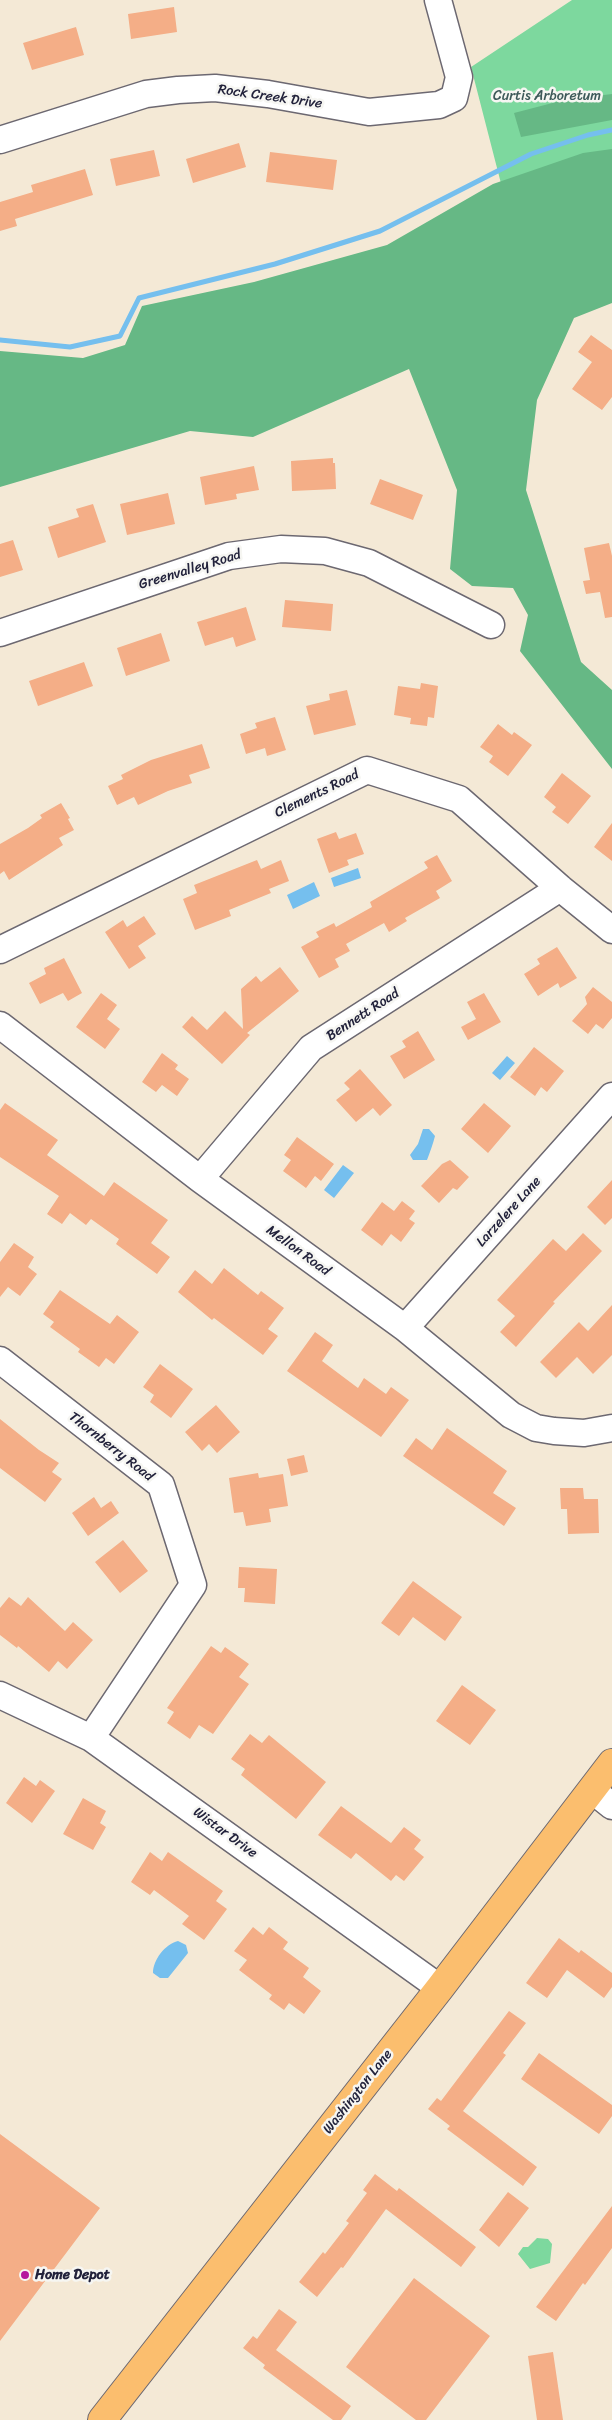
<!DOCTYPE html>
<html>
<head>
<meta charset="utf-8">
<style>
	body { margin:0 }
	canvas { display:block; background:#f4e9d6 }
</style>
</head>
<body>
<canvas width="612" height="2420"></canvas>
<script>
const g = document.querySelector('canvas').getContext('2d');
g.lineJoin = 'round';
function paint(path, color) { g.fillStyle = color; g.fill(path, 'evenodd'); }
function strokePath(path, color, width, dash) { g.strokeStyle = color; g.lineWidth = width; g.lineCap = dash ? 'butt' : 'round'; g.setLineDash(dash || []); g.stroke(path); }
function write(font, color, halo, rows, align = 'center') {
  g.font = font + ' Sriracha,sans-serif'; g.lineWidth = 5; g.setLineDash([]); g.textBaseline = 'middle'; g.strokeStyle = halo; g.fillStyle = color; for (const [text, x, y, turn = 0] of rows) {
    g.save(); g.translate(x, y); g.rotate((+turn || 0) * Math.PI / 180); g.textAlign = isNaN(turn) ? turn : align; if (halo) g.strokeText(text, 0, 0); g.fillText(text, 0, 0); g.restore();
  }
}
paint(new Path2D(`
	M 572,0 L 612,0 L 612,194 L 505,199 L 471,67 Z
	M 537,2238 L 548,2239 L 552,2244 L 550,2263 L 530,2269 L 518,2254 L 523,2247 L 528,2247 Z`), '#7dd89e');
paint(new Path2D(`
	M 612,94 L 612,120 L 521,137 L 514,113 L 564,100 Z
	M 612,149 L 612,303 L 574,318 L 537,400 L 526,490 L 581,662 L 612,690 L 612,769 L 520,651 L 528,615 L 513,588 L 472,586 L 450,569 L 457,490 L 409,369 L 253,437 L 190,431 L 0,487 L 0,351 L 83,358 L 125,345 L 142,306 L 254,282 L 387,245 L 493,184 L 583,153 Z`), '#66b885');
paint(new Path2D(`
	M 358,868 L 361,878 L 334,887 L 331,878 Z
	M 314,882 L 320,896 L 293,909 L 287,895 Z
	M 507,1056 L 515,1063 L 500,1080 L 492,1073 Z
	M 423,1129 L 429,1129 L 435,1136 C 433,1144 430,1152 427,1160 L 413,1160 L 410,1155 L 418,1144 Z
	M 343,1165 L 354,1173 L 334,1198 L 324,1190 Z
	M 178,1941 L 186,1945 L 188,1953 L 168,1978 L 160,1978 L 153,1973 C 153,1960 165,1944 178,1941 Z`), '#75bfee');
strokePath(new Path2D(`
	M 0,340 L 70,347 L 120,336 L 139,298 L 275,264 L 380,231 L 531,154 L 588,135 L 612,130`), '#75bfee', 5);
paint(new Path2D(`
	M 174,7 L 177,32 L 131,39 L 128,14 Z
	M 76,27 L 84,55 L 32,70 L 23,43 Z
	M 239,143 L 246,167 L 193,183 L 186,159 Z
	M 154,150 L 160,176 L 116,186 L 110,159 Z
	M 270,152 L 337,160 L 333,190 L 266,182 Z
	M 85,169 L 93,195 L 15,219 L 17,226 L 0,231 L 0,202 L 33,192 L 31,185 Z
	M 591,335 L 612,350 L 612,397 L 602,410 L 572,389 L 592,362 L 578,352 Z
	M 333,458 L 333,463 L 335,463 L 336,489 L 292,491 L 291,461 Z
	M 254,466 L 259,490 L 236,494 L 237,499 L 205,505 L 200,477 Z
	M 380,479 L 423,495 L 413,520 L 370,504 Z
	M 168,493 L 175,524 L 127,535 L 120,504 Z
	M 93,504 L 106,542 L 58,558 L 48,527 L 79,517 L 76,509 Z
	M 13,540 L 23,570 L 0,577 L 0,544 Z
	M 609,543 L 612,556 L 612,617 L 605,618 L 600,592 L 586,594 L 583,581 L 590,580 L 584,548 Z
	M 285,600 L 333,604 L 331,631 L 282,627 Z
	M 246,607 L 256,640 L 236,647 L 233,637 L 205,646 L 197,622 Z
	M 161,633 L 170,661 L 126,676 L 117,648 Z
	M 84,662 L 93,686 L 38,706 L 29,681 Z
	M 421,683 L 438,686 L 434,718 L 428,717 L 427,726 L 410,724 L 411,718 L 394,715 L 398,686 L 420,689 Z
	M 347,690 L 356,725 L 314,735 L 306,706 L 330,700 L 329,694 Z
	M 275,717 L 286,750 L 267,756 L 265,748 L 246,754 L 240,734 L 257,728 L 255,723 Z
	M 498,724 L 512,735 L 514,732 L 532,745 L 508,776 L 489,762 L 493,756 L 480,747 Z
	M 202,744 L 210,768 L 189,775 L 192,783 L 168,791 L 138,805 L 134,797 L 117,805 L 108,786 L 123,779 L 121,775 L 151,760 Z
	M 562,773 L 591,796 L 568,824 L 552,812 L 556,807 L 544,797 Z
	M 61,803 L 70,818 L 68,819 L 74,830 L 59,838 L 63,845 L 9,880 L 4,871 L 0,874 L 0,844 L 28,828 L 42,818 L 40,815 Z
	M 612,823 L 612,861 L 594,847 Z
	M 336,832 L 339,839 L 356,833 L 364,854 L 347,860 L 349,865 L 329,873 L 317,839 Z
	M 437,855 L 452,881 L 436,891 L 440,898 L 405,918 L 407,921 L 389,932 L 384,923 L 346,944 L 350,951 L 335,959 L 339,967 L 319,978 L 301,947 L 319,937 L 316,932 L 334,923 L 336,927 L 372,907 L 370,902 L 428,868 L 424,862 Z
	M 257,860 L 261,869 L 281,860 L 289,881 L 269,889 L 271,893 L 229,910 L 231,916 L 195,930 L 183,899 L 197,893 L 194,885 Z
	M 144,916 L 156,934 L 138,946 L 146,958 L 129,969 L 105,932 L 123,920 L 127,927 Z
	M 557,947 L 577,978 L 560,988 L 558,983 L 538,996 L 524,974 L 540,964 L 537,959 Z
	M 64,958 L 82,993 L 68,1001 L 63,993 L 40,1004 L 29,983 L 46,974 L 44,968 Z
	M 280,967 L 299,991 L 247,1033 L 250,1035 L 222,1064 L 182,1027 L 192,1016 L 207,1030 L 225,1011 L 243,1029 L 241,989 L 256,976 L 261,982 Z
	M 593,987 L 612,1002 L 612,1018 L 603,1029 L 596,1024 L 588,1034 L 572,1021 L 587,1004 L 585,997 Z
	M 101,993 L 117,1005 L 107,1019 L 120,1029 L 105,1049 L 76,1027 Z
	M 484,993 L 501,1022 L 468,1040 L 461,1027 L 476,1019 L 467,1002 Z
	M 418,1031 L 435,1060 L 404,1079 L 390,1056 L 406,1047 L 402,1041 Z
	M 534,1047 L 564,1071 L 547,1092 L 541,1087 L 535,1096 L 510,1077 Z
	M 162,1053 L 178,1065 L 175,1069 L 189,1079 L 177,1096 L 162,1085 L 156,1092 L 142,1082 Z
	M 360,1069 L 392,1105 L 380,1116 L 373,1108 L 356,1122 L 336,1100 L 350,1089 L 344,1083 Z
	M 5,1103 L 58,1140 L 47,1155 L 104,1196 L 114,1182 L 168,1220 L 151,1243 L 170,1257 L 157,1274 L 116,1244 L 119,1239 L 91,1219 L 86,1225 L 70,1213 L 62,1224 L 47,1214 L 59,1196 L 0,1157 L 0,1110 Z
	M 484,1103 L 511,1126 L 488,1153 L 461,1129 Z
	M 297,1137 L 334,1164 L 321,1181 L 315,1176 L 306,1188 L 283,1171 L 291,1160 L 284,1155 Z
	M 450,1160 L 469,1177 L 457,1190 L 453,1188 L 439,1203 L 421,1186 L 442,1164 Z
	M 612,1180 L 612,1218 L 605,1225 L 587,1207 Z
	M 402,1201 L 415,1211 L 409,1219 L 415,1223 L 401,1242 L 391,1234 L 382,1246 L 361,1230 L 382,1202 L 394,1211 Z
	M 583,1233 L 602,1251 L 553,1302 L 555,1303 L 516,1347 L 500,1332 L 515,1316 L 497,1300 L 553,1239 L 566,1251 Z
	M 14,1243 L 34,1257 L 28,1267 L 37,1274 L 20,1296 L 8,1287 L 0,1297 L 0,1262 Z
	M 224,1268 L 258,1295 L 261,1291 L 284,1308 L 268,1329 L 278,1336 L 263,1355 L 214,1318 L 212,1320 L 178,1292 L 195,1270 L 212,1284 Z
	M 60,1290 L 110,1324 L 117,1315 L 139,1332 L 114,1364 L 106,1358 L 99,1367 L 78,1352 L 80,1349 L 50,1327 L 54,1322 L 43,1314 Z
	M 612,1305 L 612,1355 L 593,1374 L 577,1357 L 556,1378 L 540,1362 L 579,1322 L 588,1331 Z
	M 315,1332 L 333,1345 L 322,1361 L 358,1388 L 364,1378 L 386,1394 L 391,1387 L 409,1400 L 381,1437 L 287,1371 Z
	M 160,1364 L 193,1389 L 171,1418 L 150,1402 L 154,1395 L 143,1387 Z
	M 216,1405 L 240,1432 L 217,1453 L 209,1444 L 202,1451 L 185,1432 Z
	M 0,1419 L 39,1450 L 59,1463 L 52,1472 L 62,1479 L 45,1502 L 0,1468 Z
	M 447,1428 L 507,1471 L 493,1493 L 516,1508 L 504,1526 L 403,1456 L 416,1438 L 432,1450 Z
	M 304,1455 L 308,1472 L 291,1476 L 287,1459 Z
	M 258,1473 L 259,1478 L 283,1474 L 288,1506 L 269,1509 L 271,1522 L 246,1526 L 243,1512 L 234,1513 L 229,1478 Z
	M 560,1488 L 583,1488 L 584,1499 L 598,1499 L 599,1533 L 568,1534 L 567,1509 L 561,1509 Z
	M 94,1497 L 101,1508 L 111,1501 L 119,1513 L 88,1536 L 72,1513 Z
	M 123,1540 L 148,1571 L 120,1593 L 95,1562 Z
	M 239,1567 L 277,1569 L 275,1604 L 244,1602 L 245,1588 L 238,1588 Z
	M 413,1581 L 462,1617 L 445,1641 L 413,1617 L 399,1636 L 381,1623 Z
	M 9,1597 L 21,1606 L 28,1597 L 65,1631 L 73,1622 L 93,1640 L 67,1669 L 58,1661 L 49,1672 L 18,1646 L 17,1648 L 0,1635 L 0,1608 Z
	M 211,1646 L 221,1653 L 225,1647 L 249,1664 L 239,1677 L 249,1684 L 213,1734 L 199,1725 L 190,1739 L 167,1723 L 174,1712 L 167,1708 Z
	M 462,1685 L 496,1710 L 470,1745 L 436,1721 Z
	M 250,1734 L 262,1743 L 269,1735 L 326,1782 L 296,1819 L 241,1775 L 245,1769 L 231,1759 Z
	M 24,1777 L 36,1786 L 40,1780 L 55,1791 L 32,1823 L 6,1803 Z
	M 83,1798 L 106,1811 L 100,1823 L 106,1827 L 93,1850 L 63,1834 Z
	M 341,1806 L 391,1843 L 404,1827 L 421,1840 L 414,1849 L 424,1857 L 404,1881 L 396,1875 L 391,1881 L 356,1853 L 351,1859 L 318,1835 Z
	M 150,1852 L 162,1861 L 168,1852 L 223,1891 L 216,1901 L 227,1909 L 204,1940 L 182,1924 L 189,1916 L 154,1890 L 150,1895 L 131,1882 Z
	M 253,1927 L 263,1935 L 269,1927 L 288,1942 L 283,1949 L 309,1968 L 303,1977 L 321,1991 L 304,2014 L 289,2003 L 284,2010 L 269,1999 L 272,1995 L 239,1970 L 247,1960 L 234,1951 Z
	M 559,1938 L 579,1953 L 581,1950 L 612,1973 L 612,1987 L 604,1998 L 567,1970 L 547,1998 L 526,1983 Z
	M 509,2011 L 526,2023 L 503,2053 L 506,2055 L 463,2111 L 537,2167 L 523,2186 L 447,2129 L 450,2126 L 428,2109 L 437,2098 L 441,2101 Z
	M 539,2053 L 612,2105 L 612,2116 L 599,2134 L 521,2079 Z
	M 0,2134 L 100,2208 L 0,2341 Z
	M 375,2174 L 397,2191 L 399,2188 L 476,2247 L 461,2267 L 386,2209 L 343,2268 L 341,2267 L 317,2297 L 299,2282 L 323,2252 L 325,2254 L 349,2223 L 346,2221 L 367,2193 L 363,2190 Z
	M 508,2192 L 529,2208 L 499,2247 L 479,2230 Z
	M 612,2206 L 612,2248 L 585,2285 L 583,2283 L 556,2321 L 536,2307 Z
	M 414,2278 L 490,2336 L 426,2420 L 416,2420 L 346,2367 Z
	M 279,2309 L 297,2322 L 276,2350 L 351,2406 L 341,2420 L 333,2420 L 263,2368 L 265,2365 L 243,2348 L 253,2336 L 257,2339 Z
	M 553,2352 L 563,2420 L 537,2420 L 528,2356 Z`), '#f4ae87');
const minor = new Path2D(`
	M 0,140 L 146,94 L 178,90 L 215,88 L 268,94 L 369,112 L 439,105 L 454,98 L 459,77 L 438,0
	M 0,633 L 229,556 L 281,549 L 325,551 L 369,563 L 491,625
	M 0,950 L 367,770 L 459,799 L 560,888 L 612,930
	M 0,1025 L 200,1179 L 405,1328 L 511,1415 L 536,1428 L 554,1431 L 584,1433 L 612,1428
	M 200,1179 L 311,1048 L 560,888
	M 405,1328 L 612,1096
	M 0,1360 L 161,1485 L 193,1585 L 91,1738
	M 0,1695 L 91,1738 L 440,1988
	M 592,1790 L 612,1806`);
const major = new Path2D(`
	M 102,2420 L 440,1988 L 612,1763`);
strokePath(minor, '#6c6871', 29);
strokePath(major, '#6c6871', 30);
strokePath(minor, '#fff', 26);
strokePath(major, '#fbbe6e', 28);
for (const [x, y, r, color] of [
	[25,2275,5,"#b5179e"]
]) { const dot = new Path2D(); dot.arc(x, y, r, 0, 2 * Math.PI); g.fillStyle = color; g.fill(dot); strokePath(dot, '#f6f6f2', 2); }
write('14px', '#3d5959', '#f6f6f2', [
	["Curtis Arboretum",547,96]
]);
write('14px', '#22223b', '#f6f6f2', [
	["Rock Creek Drive",270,97,8],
	["Greenvalley Road",190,570,-17],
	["Clements Road",317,794,-26],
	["Bennett Road",363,1015,-33],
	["Larzelere Lane",509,1212,-48],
	["Mellon Road",298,1251,36],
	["Thornberry Road",111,1447,38],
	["Wistar Drive",225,1833,36],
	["Washington Lane",358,2092,-52]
]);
write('bold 14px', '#22223b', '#f6f6f2', [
	["Home Depot",35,2275]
], 'left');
</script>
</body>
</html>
